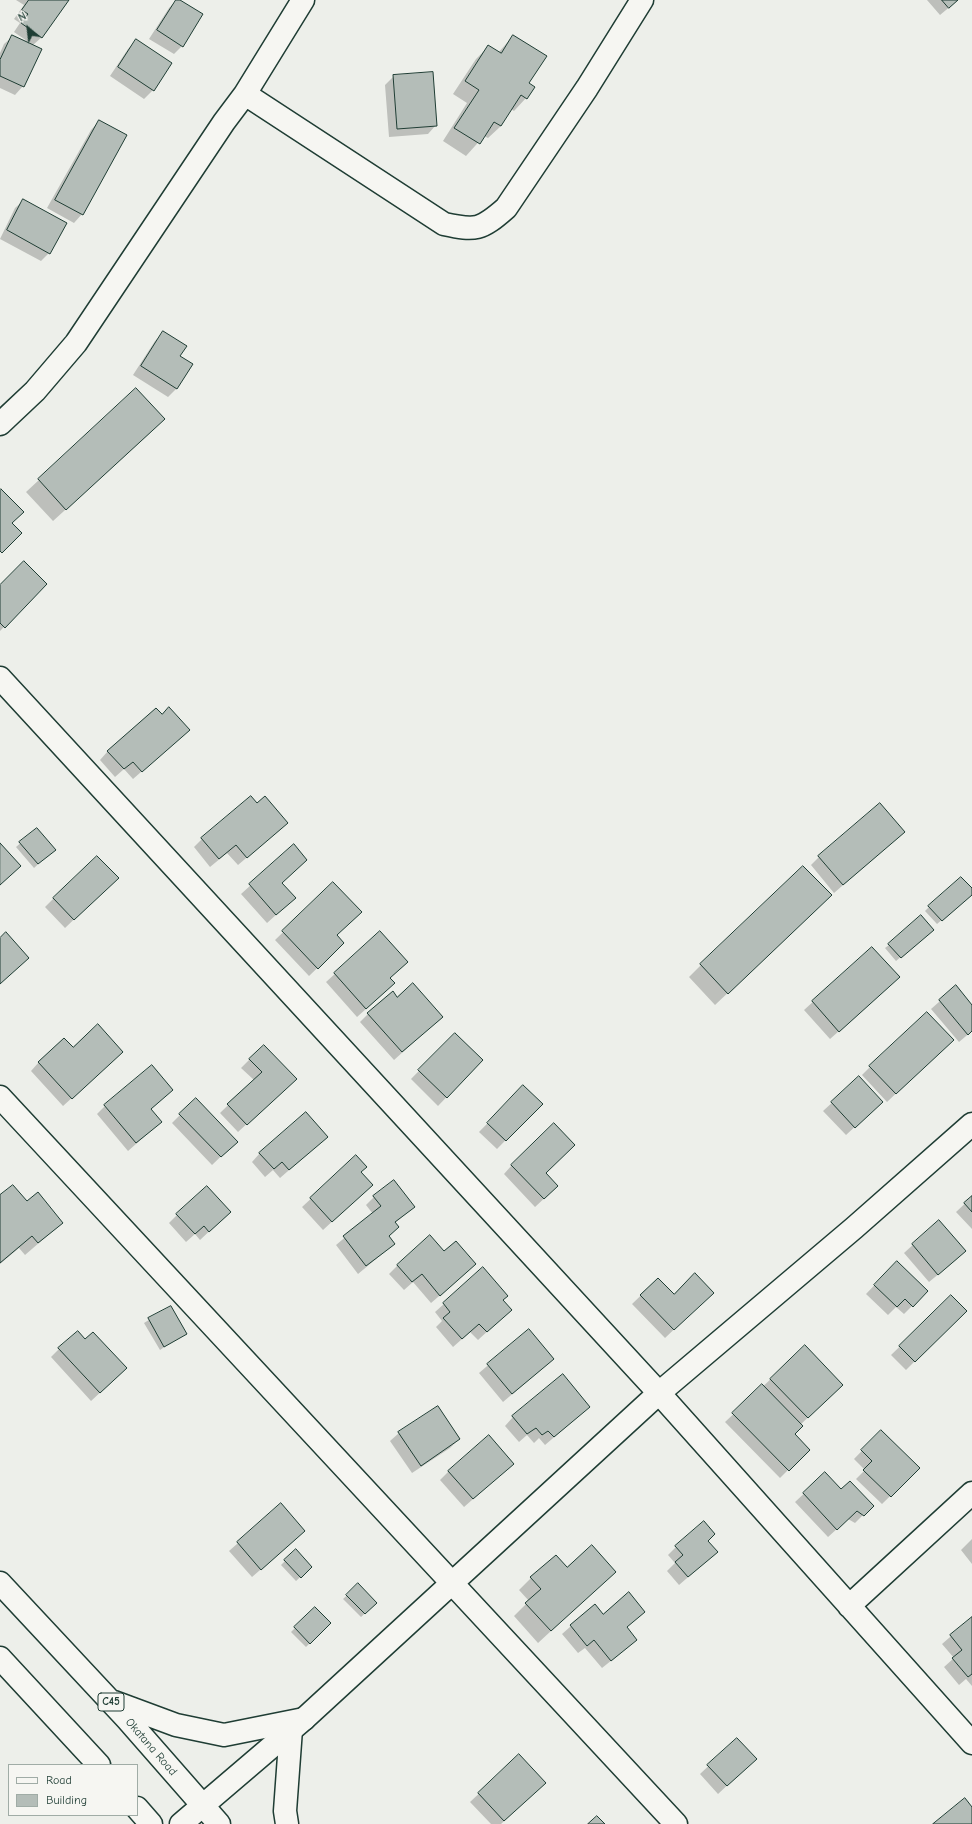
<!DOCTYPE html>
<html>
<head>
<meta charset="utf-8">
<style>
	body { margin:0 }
	#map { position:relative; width:972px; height:1824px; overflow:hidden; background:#edefea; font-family:"Comic Neue",sans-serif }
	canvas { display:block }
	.legend { position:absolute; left:8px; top:1764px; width:130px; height:52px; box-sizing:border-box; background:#f6f6f2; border:1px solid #a0aca6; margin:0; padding:5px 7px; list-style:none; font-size:12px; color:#1f3d34 }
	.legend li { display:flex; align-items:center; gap:8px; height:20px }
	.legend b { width:20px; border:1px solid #a0aca6 }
	.north { position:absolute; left:8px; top:8px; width:40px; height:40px; -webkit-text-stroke:3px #f6f6f2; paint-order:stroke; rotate:332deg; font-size:11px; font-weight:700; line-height:16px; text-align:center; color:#1f3d34 }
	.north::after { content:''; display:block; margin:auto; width:14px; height:18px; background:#1f3d34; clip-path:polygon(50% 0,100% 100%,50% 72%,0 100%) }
</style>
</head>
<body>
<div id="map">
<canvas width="972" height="1824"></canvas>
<ul class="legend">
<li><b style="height:5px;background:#f6f6f2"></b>Road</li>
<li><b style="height:11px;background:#b4bdb8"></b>Building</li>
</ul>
<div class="north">N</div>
</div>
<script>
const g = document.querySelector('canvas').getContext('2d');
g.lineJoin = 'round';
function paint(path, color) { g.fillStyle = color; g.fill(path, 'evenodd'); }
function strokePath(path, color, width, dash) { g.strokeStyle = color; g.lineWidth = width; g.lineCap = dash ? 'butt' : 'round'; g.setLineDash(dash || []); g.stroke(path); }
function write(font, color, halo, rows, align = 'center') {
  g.font = font + ' "Comic Neue",sans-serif'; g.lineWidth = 3; g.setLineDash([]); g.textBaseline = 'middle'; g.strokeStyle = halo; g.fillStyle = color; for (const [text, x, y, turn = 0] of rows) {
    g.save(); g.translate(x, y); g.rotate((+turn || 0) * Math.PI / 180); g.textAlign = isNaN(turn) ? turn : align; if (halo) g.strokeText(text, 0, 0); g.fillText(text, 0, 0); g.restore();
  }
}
paint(new Path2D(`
	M 16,0 L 68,0 L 42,37 L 33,45 L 23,86 L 15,95 L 0,88 L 0,53 L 4,44 L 13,36 L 27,41 L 14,32 L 20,23 L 14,19 L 24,5 Z
	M 177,0 L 182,46 L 174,54 L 149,39 L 169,8 Z
	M 927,0 L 958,0 L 940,15 Z
	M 513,36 L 528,84 L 533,87 L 526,98 L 514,111 L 511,109 L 501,126 L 488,138 L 484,136 L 466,156 L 443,141 L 467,103 L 453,94 L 476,59 L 488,47 L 498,53 Z
	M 136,41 L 171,64 L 153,90 L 144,99 L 110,76 L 128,49 Z
	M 394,76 L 436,125 L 428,134 L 389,137 L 385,85 Z
	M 99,121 L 82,214 L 74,223 L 47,208 L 91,130 Z
	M 24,200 L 49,253 L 41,261 L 0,239 L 15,208 Z
	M 163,333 L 179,357 L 177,388 L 168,397 L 133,375 L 155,341 Z
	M 136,390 L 151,432 L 53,521 L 26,492 Z
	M 46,584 L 0,631 L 0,587 Z
	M 162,716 L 180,738 L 133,779 L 124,769 L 115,777 L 100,760 L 108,751 Z
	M 37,829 L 50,853 L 34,868 L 16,847 Z
	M 278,831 L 238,865 L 227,853 L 210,867 L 194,847 L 202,839 Z
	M 895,840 L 834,893 L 811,865 L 819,857 Z
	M 294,846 L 281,883 L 286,906 L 267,923 L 241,894 Z
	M 333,884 L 336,936 L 335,951 L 309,976 L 275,940 Z
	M 109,886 L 65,928 L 45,907 L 54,898 Z
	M 972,890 L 970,896 L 937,924 L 925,911 L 929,907 Z
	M 818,908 L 715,1005 L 689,977 L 701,965 Z
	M 380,933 L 389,979 L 385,992 L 357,1017 L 326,982 Z
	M 928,934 L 896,961 L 885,948 L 889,945 Z
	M 872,948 L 890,986 L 830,1039 L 804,1010 Z
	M 956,987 L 972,1006 L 972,1031 L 959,1042 L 931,1009 Z
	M 397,998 L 433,1025 L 394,1060 L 360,1022 L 368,1014 Z
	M 455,1034 L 482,1060 L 438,1106 L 411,1079 Z
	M 944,1048 L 887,1102 L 862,1075 L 870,1067 Z
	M 73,1049 L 114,1060 L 63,1106 L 31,1071 L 39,1062 Z
	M 250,1059 L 287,1087 L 238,1132 L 220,1113 L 254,1080 L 241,1068 Z
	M 859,1078 L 873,1110 L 846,1135 L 823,1111 Z
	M 523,1087 L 541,1104 L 497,1149 L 479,1132 Z
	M 172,1090 L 150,1109 L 161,1122 L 128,1151 L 97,1114 L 105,1106 Z
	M 180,1115 L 236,1142 L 212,1165 L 172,1123 Z
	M 327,1137 L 280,1178 L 273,1170 L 265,1177 L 252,1162 L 260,1153 Z
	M 356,1157 L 363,1193 L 323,1230 L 302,1207 Z
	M 512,1165 L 545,1173 L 549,1194 L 535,1207 L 504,1174 Z
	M 0,1196 L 26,1203 L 62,1223 L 25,1255 L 19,1248 L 0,1264 Z
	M 374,1197 L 414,1207 L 395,1223 L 388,1236 L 394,1244 L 358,1274 L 336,1245 L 373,1214 L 366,1205 Z
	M 972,1197 L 972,1229 L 956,1212 Z
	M 230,1212 L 200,1240 L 195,1234 L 186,1242 L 169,1223 L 177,1215 Z
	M 939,1221 L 957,1259 L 929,1282 L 904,1253 Z
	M 398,1265 L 466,1273 L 431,1303 L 413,1282 L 404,1290 L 389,1274 Z
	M 483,1269 L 502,1300 L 502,1318 L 478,1340 L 470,1332 L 453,1347 L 436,1327 L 442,1321 L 435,1312 Z
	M 888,1271 L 912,1306 L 904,1314 L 896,1307 L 888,1315 L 866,1294 Z
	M 658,1279 L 674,1295 L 704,1301 L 665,1338 L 632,1304 Z
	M 951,1297 L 965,1311 L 906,1370 L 891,1355 Z
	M 170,1307 L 185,1333 L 160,1350 L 144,1323 Z
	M 528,1331 L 544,1367 L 503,1402 L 479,1373 Z
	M 805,1347 L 833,1394 L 800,1425 L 793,1434 L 808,1450 L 780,1478 L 725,1422 Z
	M 59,1349 L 117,1377 L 91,1401 L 51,1357 Z
	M 580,1415 L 545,1445 L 539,1438 L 534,1443 L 527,1435 L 519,1442 L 505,1426 L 513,1417 Z
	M 881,1431 L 919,1468 L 882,1504 L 856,1479 L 865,1470 L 854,1459 Z
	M 399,1433 L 459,1439 L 450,1448 L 412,1473 L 390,1441 Z
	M 513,1464 L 464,1507 L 440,1480 L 449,1471 Z
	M 825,1474 L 841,1491 L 872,1506 L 855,1523 L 848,1519 L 828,1537 L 795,1502 Z
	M 281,1505 L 296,1539 L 252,1577 L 229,1551 Z
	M 972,1539 L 972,1564 L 961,1550 Z
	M 707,1541 L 708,1560 L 679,1585 L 667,1571 L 675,1563 L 668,1555 L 676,1547 Z
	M 296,1550 L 311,1567 L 296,1581 L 281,1565 Z
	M 567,1569 L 615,1572 L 538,1643 L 514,1616 L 529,1601 L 519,1590 L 531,1578 Z
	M 358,1585 L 376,1603 L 361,1617 L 343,1599 Z
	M 595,1605 L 603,1615 L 644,1612 L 626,1628 L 627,1648 L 602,1668 L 585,1648 L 578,1653 L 562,1634 Z
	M 315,1608 L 330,1623 L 306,1647 L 291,1632 Z
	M 972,1618 L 972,1686 L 966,1679 L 959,1685 L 944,1667 L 954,1658 L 942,1644 Z
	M 737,1739 L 747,1767 L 718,1794 L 700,1774 Z
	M 519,1756 L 536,1791 L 501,1824 L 491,1824 L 470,1802 Z`), '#0003');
const building = new Path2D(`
	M 29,0 L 69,0 L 42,38 L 21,23 L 28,14 L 22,10 Z
	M 176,0 L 180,0 L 203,14 L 183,47 L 157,30 Z
	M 942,0 L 958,0 L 949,8 Z
	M 12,35 L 42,49 L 24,87 L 0,76 L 0,60 Z
	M 513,35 L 547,56 L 529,83 L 535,87 L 527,99 L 521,95 L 501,126 L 494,122 L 480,144 L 454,128 L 479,90 L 465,81 L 488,45 L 501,53 Z
	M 136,39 L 172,63 L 154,91 L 118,67 Z
	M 433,72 L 437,126 L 397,129 L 393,75 Z
	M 99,120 L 127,135 L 83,215 L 55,200 Z
	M 23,199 L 67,223 L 50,254 L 7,230 Z
	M 163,331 L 187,346 L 180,356 L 193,364 L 177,389 L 141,366 Z
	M 136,388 L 165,419 L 66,510 L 38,479 Z
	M 1,489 L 24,512 L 12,523 L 22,533 L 2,553 L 0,551 L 0,490 Z
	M 24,561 L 47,584 L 5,628 L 0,623 L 0,585 Z
	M 169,707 L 190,730 L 142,772 L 133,762 L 124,769 L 107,751 L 156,708 L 162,714 Z
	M 251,796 L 257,803 L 265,796 L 288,823 L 247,858 L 236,845 L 219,859 L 201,838 Z
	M 880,803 L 905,832 L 843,885 L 818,856 Z
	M 37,828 L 56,850 L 38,864 L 19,842 Z
	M 0,843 L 21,866 L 0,885 Z
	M 294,844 L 307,860 L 282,883 L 296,898 L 276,915 L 249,884 Z
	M 97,856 L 119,878 L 74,920 L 53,898 Z
	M 803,866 L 832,895 L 728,994 L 700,964 Z
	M 961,877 L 972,888 L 972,895 L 942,921 L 928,906 Z
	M 333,882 L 362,912 L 337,935 L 344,943 L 318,969 L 282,931 Z
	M 921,915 L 934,930 L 901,958 L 888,944 Z
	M 380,931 L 408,962 L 390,978 L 395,983 L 366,1009 L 334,973 Z
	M 6,932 L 29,958 L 0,984 L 0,938 Z
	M 872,947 L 900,977 L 839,1032 L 812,1001 Z
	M 413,983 L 443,1017 L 402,1052 L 367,1013 L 393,991 L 397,997 Z
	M 956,985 L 972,1005 L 972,1031 L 968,1035 L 939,1000 Z
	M 927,1012 L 954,1040 L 896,1094 L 869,1066 Z
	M 98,1024 L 123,1052 L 72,1099 L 38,1062 L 64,1038 L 73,1047 Z
	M 455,1033 L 483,1060 L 447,1098 L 418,1070 Z
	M 264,1045 L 297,1079 L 247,1125 L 227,1104 L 262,1072 L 249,1059 Z
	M 152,1065 L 173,1090 L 151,1109 L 162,1122 L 136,1143 L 104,1105 Z
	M 859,1076 L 883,1102 L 855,1128 L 831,1102 Z
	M 523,1085 L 543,1104 L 506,1141 L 487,1123 Z
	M 196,1098 L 238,1142 L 221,1157 L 179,1114 Z
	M 306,1112 L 328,1137 L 289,1170 L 282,1162 L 274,1169 L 259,1153 Z
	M 554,1123 L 575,1145 L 546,1173 L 558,1186 L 544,1199 L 511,1165 Z
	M 356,1155 L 367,1167 L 361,1172 L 373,1185 L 332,1222 L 310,1198 Z
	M 394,1180 L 415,1207 L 395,1222 L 399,1227 L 389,1236 L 395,1244 L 366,1266 L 343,1236 L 381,1206 L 373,1196 Z
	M 13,1185 L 27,1201 L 38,1192 L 63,1223 L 38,1243 L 32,1236 L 0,1263 L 0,1195 Z
	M 207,1186 L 231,1212 L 209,1232 L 204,1226 L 195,1234 L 176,1214 Z
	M 972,1196 L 972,1212 L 964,1203 Z
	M 939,1220 L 966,1251 L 938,1275 L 912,1244 Z
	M 430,1235 L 444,1251 L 456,1241 L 476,1264 L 440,1296 L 422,1274 L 412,1282 L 397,1265 Z
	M 897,1261 L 928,1291 L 913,1307 L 905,1299 L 897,1307 L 874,1285 Z
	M 483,1267 L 508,1296 L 503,1300 L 512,1310 L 487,1332 L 479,1324 L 462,1339 L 443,1318 L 450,1312 L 443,1303 Z
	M 695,1273 L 714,1293 L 674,1330 L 640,1295 L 658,1278 L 674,1294 Z
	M 951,1295 L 967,1311 L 915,1362 L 899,1346 Z
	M 171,1306 L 187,1334 L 164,1347 L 148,1318 Z
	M 529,1329 L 554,1359 L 512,1394 L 487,1364 Z
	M 78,1331 L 85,1339 L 93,1332 L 127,1368 L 100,1393 L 58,1348 Z
	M 805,1345 L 843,1385 L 808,1418 L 770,1379 Z
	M 563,1374 L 590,1407 L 554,1437 L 548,1431 L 542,1435 L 536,1428 L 527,1434 L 512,1416 Z
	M 762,1384 L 803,1426 L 795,1434 L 810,1450 L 789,1471 L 732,1413 Z
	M 438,1406 L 460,1439 L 421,1466 L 398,1432 Z
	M 881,1430 L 920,1468 L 891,1497 L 863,1470 L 872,1461 L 861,1450 Z
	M 489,1435 L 514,1464 L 473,1499 L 448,1471 Z
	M 825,1472 L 841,1489 L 850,1481 L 874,1506 L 864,1516 L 857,1511 L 837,1530 L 803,1493 Z
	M 281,1503 L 305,1531 L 261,1570 L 237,1542 Z
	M 704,1521 L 715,1534 L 708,1541 L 718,1552 L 688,1577 L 675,1562 L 683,1555 L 675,1546 Z
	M 592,1545 L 616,1572 L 551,1631 L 525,1603 L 541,1589 L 530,1577 L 556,1555 L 567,1567 Z
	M 296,1549 L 312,1567 L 301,1578 L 284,1560 Z
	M 358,1583 L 377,1603 L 365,1614 L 346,1595 Z
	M 629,1592 L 645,1612 L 627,1627 L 637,1640 L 611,1661 L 594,1640 L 587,1646 L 570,1625 L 595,1604 L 603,1614 Z
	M 315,1607 L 331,1623 L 310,1644 L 294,1627 Z
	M 972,1617 L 972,1674 L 968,1677 L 952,1658 L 962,1650 L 950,1635 Z
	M 737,1738 L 757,1759 L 727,1786 L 707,1765 Z
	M 519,1754 L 546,1783 L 504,1821 L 478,1793 Z
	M 965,1798 L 972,1807 L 972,1824 L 933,1824 Z
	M 597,1816 L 605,1824 L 588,1824 Z`);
paint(building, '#b4bdb8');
strokePath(building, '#1f3d34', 1);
const minor = new Path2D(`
	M 245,94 L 444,224 C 476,231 481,230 506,208 L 587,88 L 642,0
	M 0,424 L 35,391 L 76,343 L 224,122 L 245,94 L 303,0
	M 0,678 L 659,1393 L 972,1743
	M 0,1097 L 676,1824
	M 849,1606 L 972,1493
	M 181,1824 L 304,1719 L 659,1393 L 854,1228 L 972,1124`);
const primary = new Path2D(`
	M 0,1583 L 127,1719 L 219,1824
	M 0,1658 L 99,1765
	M 114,1702 L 176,1725 L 224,1735 L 304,1719
	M 137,1808 L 151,1824
	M 287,1824 L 285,1811 L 291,1729`);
strokePath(minor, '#1f3d34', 25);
strokePath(primary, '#1f3d34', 25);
strokePath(minor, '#f6f6f2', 22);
strokePath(primary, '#f6f6f2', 22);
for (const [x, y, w] of [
	[111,1702,26]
]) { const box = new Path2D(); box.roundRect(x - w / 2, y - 9, w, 18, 3); g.fillStyle = '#f6f6f2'; g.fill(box); strokePath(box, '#1f3d34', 1); }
write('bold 11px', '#1f3d34', null, [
	["C45",111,1702]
]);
write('12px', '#1f3d34', '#f6f6f2', [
	["Okatana Road",151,1747,49]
]);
</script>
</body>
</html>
